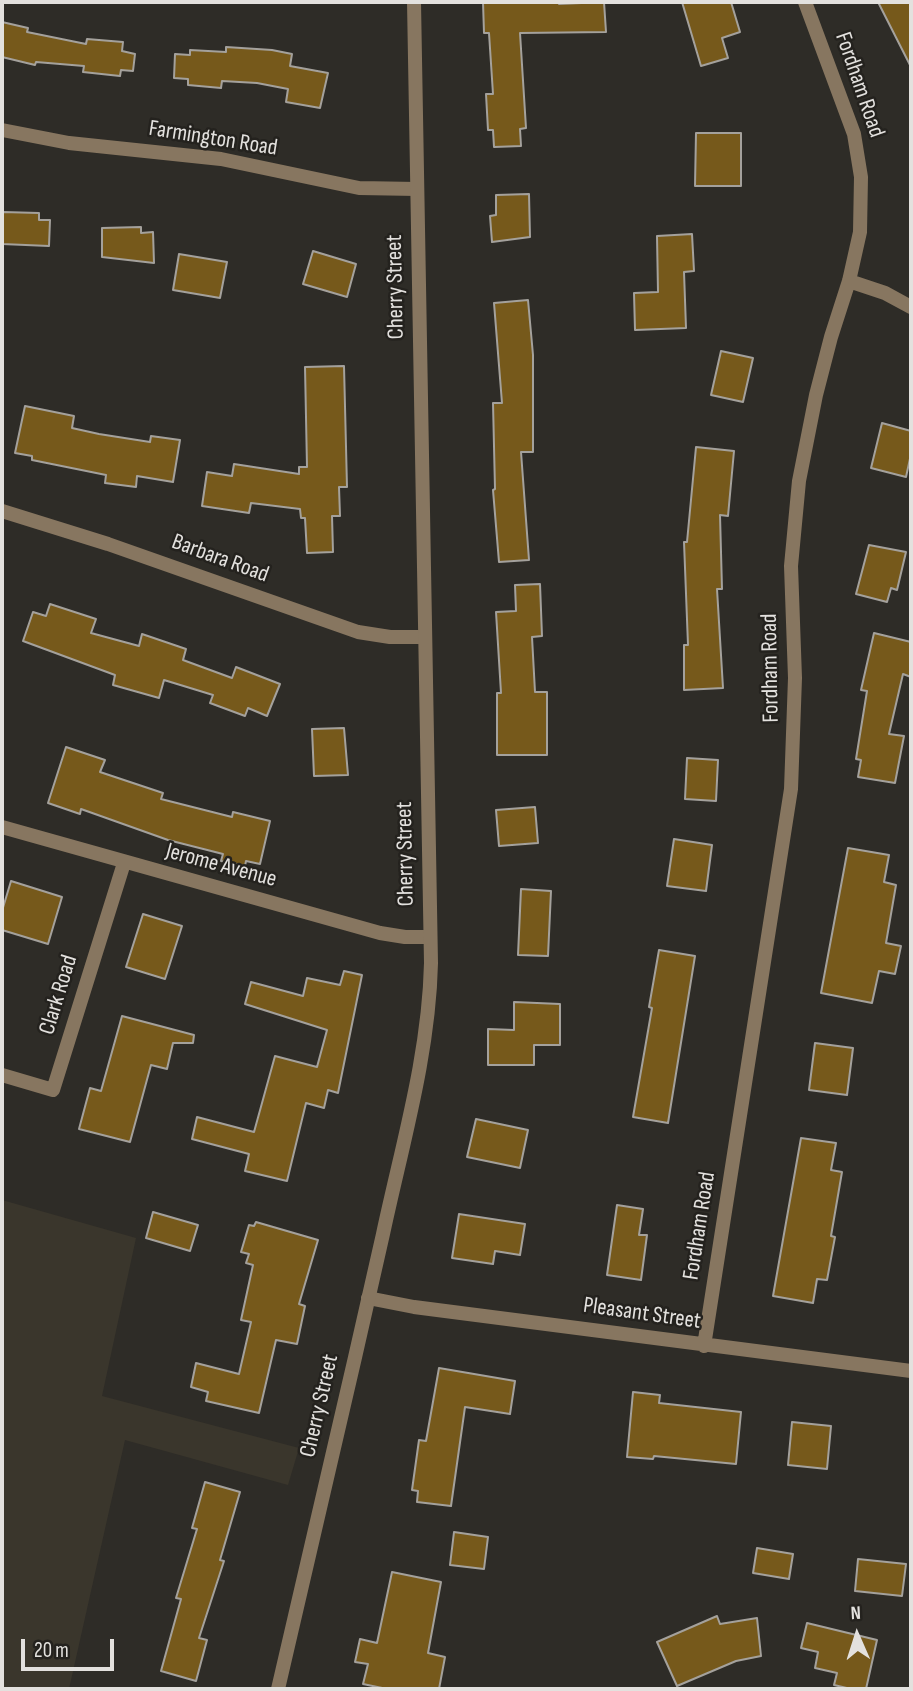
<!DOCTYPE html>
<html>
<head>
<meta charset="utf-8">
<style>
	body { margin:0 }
	#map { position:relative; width:913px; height:1691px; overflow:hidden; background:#2e2c27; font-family:"Sofia Sans Condensed",sans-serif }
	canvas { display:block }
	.frame { position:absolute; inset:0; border:4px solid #e3e1de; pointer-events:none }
	.north { position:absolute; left:822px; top:1600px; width:70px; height:70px; -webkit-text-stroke:5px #24221e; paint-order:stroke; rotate:357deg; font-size:19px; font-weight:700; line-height:28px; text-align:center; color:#e3e1de }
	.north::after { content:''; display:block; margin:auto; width:24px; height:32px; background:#e3e1de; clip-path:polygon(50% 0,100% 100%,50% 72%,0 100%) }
	.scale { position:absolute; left:21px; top:1639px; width:93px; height:32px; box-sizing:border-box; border:4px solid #e3e1de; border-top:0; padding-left:9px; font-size:21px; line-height:24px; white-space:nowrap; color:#e3e1de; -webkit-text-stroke:5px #24221e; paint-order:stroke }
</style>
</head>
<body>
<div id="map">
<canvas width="913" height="1691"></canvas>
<div class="frame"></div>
<div class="north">N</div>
<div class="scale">20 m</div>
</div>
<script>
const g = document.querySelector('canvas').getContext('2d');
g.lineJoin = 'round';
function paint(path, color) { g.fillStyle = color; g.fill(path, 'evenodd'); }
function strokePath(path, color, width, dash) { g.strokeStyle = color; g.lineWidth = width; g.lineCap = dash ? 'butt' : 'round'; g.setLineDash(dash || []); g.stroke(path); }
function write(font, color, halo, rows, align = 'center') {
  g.font = font + ' "Sofia Sans Condensed",sans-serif'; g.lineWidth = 5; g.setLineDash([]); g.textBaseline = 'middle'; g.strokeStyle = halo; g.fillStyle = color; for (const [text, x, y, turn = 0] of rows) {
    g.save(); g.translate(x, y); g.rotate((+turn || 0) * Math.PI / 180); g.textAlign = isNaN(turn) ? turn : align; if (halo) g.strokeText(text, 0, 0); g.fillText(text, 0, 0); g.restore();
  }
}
paint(new Path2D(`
	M 2,1200 L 136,1238 L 102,1396 L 299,1448 L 288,1485 L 125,1440 L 69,1689 L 2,1689 Z`), '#3a362c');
const building = new Path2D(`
	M 483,2 L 559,2 L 559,4 L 604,2 L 606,32 L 520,33 L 526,128 L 520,129 L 521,146 L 494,147 L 493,130 L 488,130 L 486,94 L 493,94 L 489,33 L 484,33 Z
	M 682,2 L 731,2 L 740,32 L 722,38 L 728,58 L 701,66 Z
	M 878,2 L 911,2 L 911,67 Z
	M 2,22 L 28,28 L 27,32 L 86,44 L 87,39 L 123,42 L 122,51 L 135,54 L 133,71 L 121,70 L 120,76 L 83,72 L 84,66 L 36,62 L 35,65 L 2,57 Z
	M 226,47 L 272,50 L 292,54 L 290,66 L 328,73 L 320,108 L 286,102 L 288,89 L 257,83 L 222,81 L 221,88 L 188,85 L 188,79 L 174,78 L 175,54 L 190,55 L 190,50 L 226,52 Z
	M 696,133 L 741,133 L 741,186 L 695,186 Z
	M 529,194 L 530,237 L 492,242 L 490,216 L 496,215 L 496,195 Z
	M 3,212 L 39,213 L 39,220 L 50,220 L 49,246 L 2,244 Z
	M 141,227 L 141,233 L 153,232 L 154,263 L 102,257 L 102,228 Z
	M 692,234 L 694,271 L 684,272 L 686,328 L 635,330 L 634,293 L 658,292 L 657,236 Z
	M 313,251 L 356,264 L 347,297 L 303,284 Z
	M 179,254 L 227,262 L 220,298 L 173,290 Z
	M 528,300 L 533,355 L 533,452 L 521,452 L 529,560 L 499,562 L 493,490 L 495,489 L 493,403 L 502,403 L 494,303 Z
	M 721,351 L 753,358 L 743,402 L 711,395 Z
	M 344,366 L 347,487 L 339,487 L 340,516 L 332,516 L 333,552 L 307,553 L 305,518 L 301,518 L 300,509 L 251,503 L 249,513 L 202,506 L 207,472 L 232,476 L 234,464 L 299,474 L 299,467 L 307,467 L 305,367 Z
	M 25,406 L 74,416 L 72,428 L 99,434 L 150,442 L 151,436 L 180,440 L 173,482 L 137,476 L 136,487 L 105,483 L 106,475 L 32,460 L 32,456 L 15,453 Z
	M 882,423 L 911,431 L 911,454 L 906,477 L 871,468 Z
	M 696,447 L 734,451 L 728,516 L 720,515 L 722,589 L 717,589 L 723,688 L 684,690 L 684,645 L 688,645 L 684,542 L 687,542 Z
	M 869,545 L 906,552 L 897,590 L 891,588 L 887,602 L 856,594 Z
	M 540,584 L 542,636 L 532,637 L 535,692 L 547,692 L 547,755 L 497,755 L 497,693 L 501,693 L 496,612 L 516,611 L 515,585 Z
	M 50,604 L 96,619 L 91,633 L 139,646 L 142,634 L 186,649 L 183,660 L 232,678 L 236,667 L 280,684 L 267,716 L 248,708 L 245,716 L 210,703 L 213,695 L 164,680 L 159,698 L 113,685 L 115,675 L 23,641 L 33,612 L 46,616 Z
	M 874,633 L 911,642 L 911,677 L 903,674 L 889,734 L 904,736 L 895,783 L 858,777 L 861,760 L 856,759 L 867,691 L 861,690 Z
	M 344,728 L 348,775 L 314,776 L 312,729 Z
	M 66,747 L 105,760 L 100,772 L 163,793 L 161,799 L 232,817 L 233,812 L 270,821 L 260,864 L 246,861 L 245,866 L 221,861 L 223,854 L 168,840 L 81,809 L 80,814 L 48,803 Z
	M 687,758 L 718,760 L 716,801 L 685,799 Z
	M 535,807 L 538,843 L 499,846 L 496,810 Z
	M 674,839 L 712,845 L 706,891 L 667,886 Z
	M 848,848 L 889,855 L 884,882 L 896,885 L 886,943 L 901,946 L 895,974 L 879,971 L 872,1003 L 821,993 Z
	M 11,881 L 62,897 L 48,944 L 2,930 L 2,911 Z
	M 521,889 L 551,891 L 548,956 L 518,955 Z
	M 143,914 L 182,926 L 165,979 L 126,967 Z
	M 659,950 L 695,956 L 668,1123 L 633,1117 L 652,1008 L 649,1007 Z
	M 344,971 L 362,975 L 338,1093 L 328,1090 L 324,1108 L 306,1103 L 287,1181 L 245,1171 L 249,1154 L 192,1139 L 197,1117 L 254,1132 L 275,1056 L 317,1067 L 327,1030 L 245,1004 L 251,982 L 303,996 L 307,978 L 340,985 Z
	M 514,1002 L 560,1004 L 560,1045 L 534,1045 L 534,1065 L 488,1065 L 488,1029 L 514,1030 Z
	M 122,1016 L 194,1035 L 193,1043 L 173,1043 L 167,1069 L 151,1065 L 130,1142 L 79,1129 L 90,1088 L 101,1091 Z
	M 815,1043 L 853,1048 L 847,1095 L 809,1090 Z
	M 476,1119 L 528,1130 L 520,1168 L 467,1157 Z
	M 801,1138 L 836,1143 L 831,1170 L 842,1172 L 831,1236 L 835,1237 L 827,1280 L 817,1279 L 813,1303 L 773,1296 Z
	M 617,1205 L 643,1209 L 639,1235 L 647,1235 L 641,1280 L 607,1275 Z
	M 153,1212 L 198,1225 L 190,1251 L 146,1238 Z
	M 459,1214 L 525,1224 L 520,1255 L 495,1251 L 493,1264 L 452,1258 Z
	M 256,1222 L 318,1240 L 299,1304 L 305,1306 L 297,1344 L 276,1340 L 259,1413 L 206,1401 L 208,1392 L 191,1387 L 196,1363 L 239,1374 L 251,1322 L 241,1320 L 253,1265 L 246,1263 L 249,1254 L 241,1252 L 249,1225 L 254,1226 Z
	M 439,1368 L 515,1381 L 510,1414 L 465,1407 L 451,1506 L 417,1502 L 418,1491 L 412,1490 L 419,1440 L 426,1441 Z
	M 633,1392 L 660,1395 L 659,1403 L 741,1412 L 736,1464 L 654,1456 L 653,1459 L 627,1457 Z
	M 792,1422 L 831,1426 L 827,1469 L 788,1465 Z
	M 205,1482 L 240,1492 L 220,1560 L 224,1561 L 199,1638 L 207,1640 L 196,1681 L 161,1671 L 181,1599 L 176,1598 L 197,1529 L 192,1528 Z
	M 454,1532 L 488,1537 L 484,1569 L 450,1565 Z
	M 757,1548 L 793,1554 L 789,1579 L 753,1573 Z
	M 858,1559 L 906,1564 L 902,1596 L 855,1591 Z
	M 392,1572 L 441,1582 L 428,1653 L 445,1657 L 439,1689 L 387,1689 L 363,1684 L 368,1664 L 355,1662 L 360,1639 L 377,1643 Z
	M 717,1616 L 720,1624 L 757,1618 L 761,1656 L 736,1661 L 677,1686 L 657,1642 Z
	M 807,1623 L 877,1640 L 866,1689 L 851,1689 L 834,1685 L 837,1673 L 815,1668 L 818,1652 L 801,1648 Z`);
paint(building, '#76591b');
strokePath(building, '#a4a19c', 2);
strokePath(new Path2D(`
	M 2,130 L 69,143 L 221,159 L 359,188 L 417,189
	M 849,281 L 885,293 L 911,307
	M 2,511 L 108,544 L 358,632 L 390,637 L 425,637
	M 2,827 L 380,933 L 405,937 L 430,937
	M 2,1075 L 53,1090 L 124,863
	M 368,1298 L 414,1307 L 911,1371
	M 704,1346 L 791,789 L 795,678 L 791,566 L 799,481 L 816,395 L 831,337 L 849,281 L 860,232 L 861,177 L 854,134 L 805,2`), '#877660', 14);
strokePath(new Path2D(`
	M 278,1689 C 313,1538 349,1386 383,1234 C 402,1145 429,1055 431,963 L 414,2`), '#877660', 14);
write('23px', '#e3e1de', '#24221e', [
	["Fordham Road",859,85,71],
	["Farmington Road",213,139,9],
	["Cherry Street",396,287,-91],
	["Barbara Road",220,559,20],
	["Fordham Road",771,668,-91],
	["Cherry Street",406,854,-91],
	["Jerome Avenue",221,866,15],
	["Clark Road",59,995,-73],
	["Fordham Road",700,1226,-81],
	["Pleasant Street",642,1314,8],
	["Cherry Street",320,1406,-77]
]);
</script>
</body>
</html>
